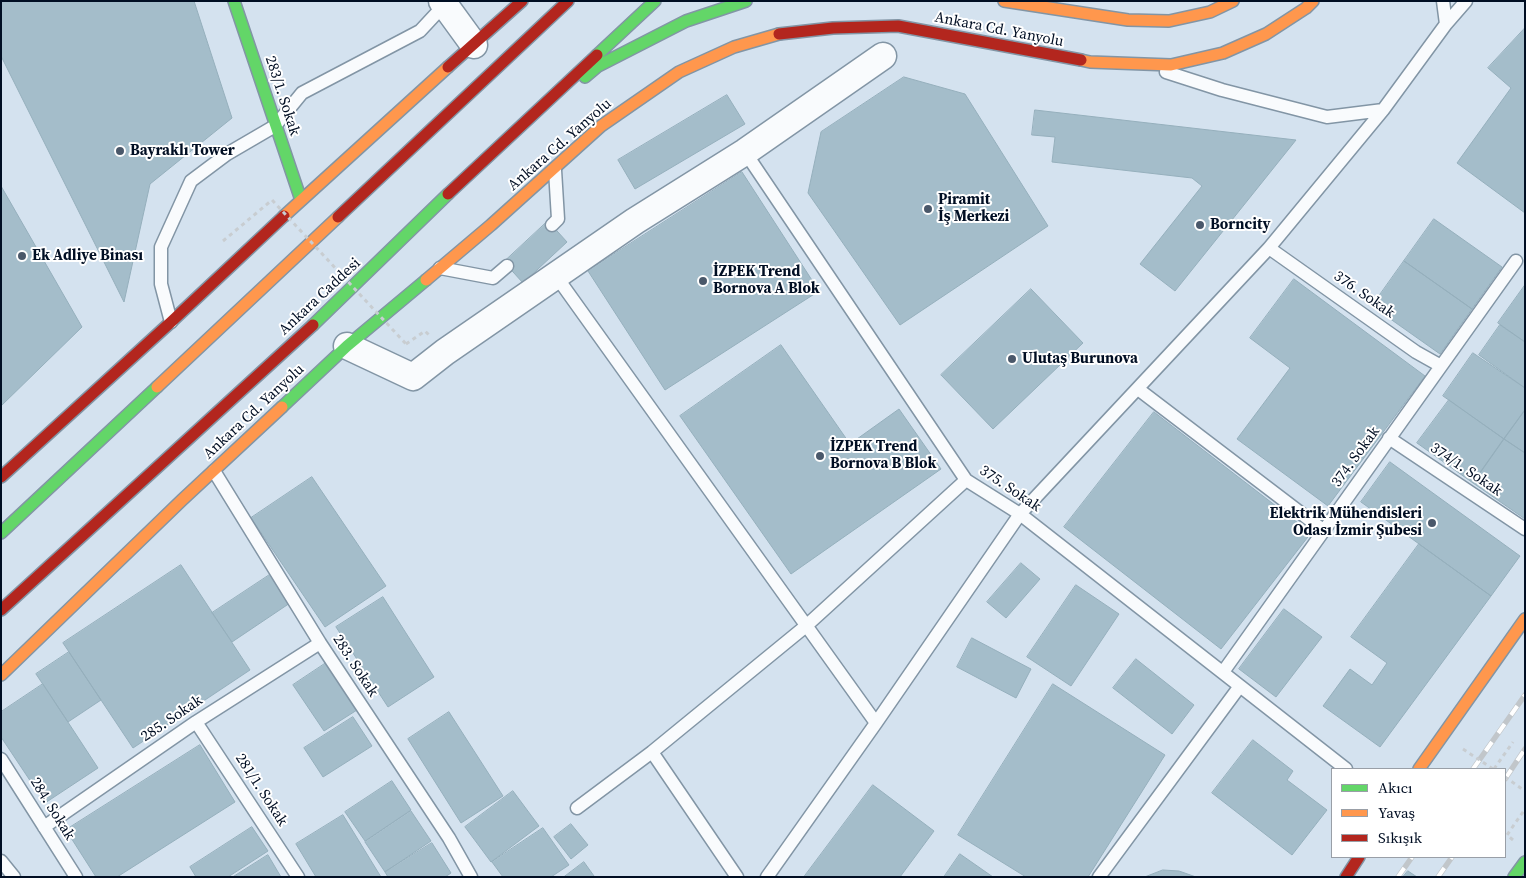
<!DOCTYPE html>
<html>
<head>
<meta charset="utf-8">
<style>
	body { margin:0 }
	#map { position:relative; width:1526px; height:878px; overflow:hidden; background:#d4e2ef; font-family:"Source Serif 4",serif }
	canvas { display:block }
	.frame { position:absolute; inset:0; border:2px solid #000e23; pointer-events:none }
	.legend { position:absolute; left:1331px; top:768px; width:175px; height:90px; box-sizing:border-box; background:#fff; border:1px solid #999fa7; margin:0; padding:6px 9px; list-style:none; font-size:15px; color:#000e23 }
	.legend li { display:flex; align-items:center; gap:10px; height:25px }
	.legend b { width:25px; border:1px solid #999fa7 }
</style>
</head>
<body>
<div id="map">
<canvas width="1526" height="878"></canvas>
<div class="frame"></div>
<ul class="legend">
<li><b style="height:6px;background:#63d668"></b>Akıcı</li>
<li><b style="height:6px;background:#ff974d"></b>Yavaş</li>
<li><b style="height:6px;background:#b3261e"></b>Sıkışık</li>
</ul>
</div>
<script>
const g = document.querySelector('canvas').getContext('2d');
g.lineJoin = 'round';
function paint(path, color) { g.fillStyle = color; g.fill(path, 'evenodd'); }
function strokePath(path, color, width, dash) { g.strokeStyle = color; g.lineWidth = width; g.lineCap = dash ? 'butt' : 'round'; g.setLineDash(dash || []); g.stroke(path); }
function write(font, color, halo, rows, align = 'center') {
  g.font = font + ' "Source Serif 4",serif'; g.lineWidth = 4; g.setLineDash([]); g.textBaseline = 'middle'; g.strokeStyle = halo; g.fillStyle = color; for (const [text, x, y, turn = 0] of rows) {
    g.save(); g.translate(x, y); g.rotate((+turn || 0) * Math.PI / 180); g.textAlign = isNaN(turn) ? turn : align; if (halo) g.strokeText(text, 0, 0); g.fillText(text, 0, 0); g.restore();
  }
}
const building = new Path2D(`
	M 1,1 L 194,1 L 232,118 L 150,184 L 124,302 L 1,56 Z
	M 1525,28 L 1525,213 L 1457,163 L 1511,88 L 1488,68 Z
	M 904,77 L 965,94 L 1048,226 L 900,325 L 808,193 L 821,132 Z
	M 727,95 L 745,124 L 635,189 L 618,160 Z
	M 1035,110 L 1296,140 L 1175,291 L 1140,264 L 1202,186 L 1192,178 L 1052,162 L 1055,137 L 1032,135 Z
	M 742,172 L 819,291 L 665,390 L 588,271 Z
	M 1,186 L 82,327 L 1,406 Z
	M 1434,219 L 1502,267 L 1472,309 L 1404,261 Z
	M 548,221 L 567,242 L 523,283 L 504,262 Z
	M 1404,261 L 1472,309 L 1440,354 L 1372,306 Z
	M 1294,279 L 1425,376 L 1328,506 L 1237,439 L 1290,368 L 1250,338 Z
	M 1525,285 L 1525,342 L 1498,323 Z
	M 1031,289 L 1083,343 L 993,429 L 941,375 Z
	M 1500,325 L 1525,342 L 1525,388 L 1479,355 Z
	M 781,345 L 850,444 L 899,409 L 941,469 L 791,574 L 680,416 Z
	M 1473,353 L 1525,388 L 1525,410 L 1504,439 L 1443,396 Z
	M 1449,400 L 1504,439 L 1473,483 L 1417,443 Z
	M 1525,410 L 1525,453 L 1504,439 Z
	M 1154,412 L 1311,533 L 1221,649 L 1064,527 Z
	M 1504,439 L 1525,453 L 1525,519 L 1473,483 Z
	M 1390,462 L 1520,556 L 1491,596 L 1361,502 Z
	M 312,477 L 386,586 L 325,627 L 251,518 Z
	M 1419,544 L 1491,596 L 1380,747 L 1323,706 L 1350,669 L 1372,685 L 1387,663 L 1351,637 Z
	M 1021,563 L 1040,579 L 1006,618 L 987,602 Z
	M 181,565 L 250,670 L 133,748 L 63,643 Z
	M 271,574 L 290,603 L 232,642 L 212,613 Z
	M 1076,585 L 1119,614 L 1071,686 L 1027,657 Z
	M 383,597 L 434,677 L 388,707 L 336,627 Z
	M 1284,609 L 1322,637 L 1276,697 L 1239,669 Z
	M 972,638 L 1031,669 L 1016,698 L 957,667 Z
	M 69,652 L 101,700 L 68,722 L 36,674 Z
	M 1136,659 L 1194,705 L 1172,734 L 1113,688 Z
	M 326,663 L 357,710 L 324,731 L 293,685 Z
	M 43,684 L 98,768 L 45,803 L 1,737 L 1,712 Z
	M 1053,684 L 1165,755 L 1088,877 L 1026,877 L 958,835 Z
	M 449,712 L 503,796 L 461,823 L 408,739 Z
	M 353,717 L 372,746 L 323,777 L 304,748 Z
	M 1253,740 L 1293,771 L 1287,780 L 1327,810 L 1292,855 L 1212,793 Z
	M 200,745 L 235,802 L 117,877 L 96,877 L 66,830 Z
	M 392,781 L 411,810 L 365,841 L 345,812 Z
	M 873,785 L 934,831 L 900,877 L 804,877 Z
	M 513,791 L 539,826 L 491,862 L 465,827 Z
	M 411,811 L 431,841 L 385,872 L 365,842 Z
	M 343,815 L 381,877 L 316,877 L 296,844 Z
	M 571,824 L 588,845 L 571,859 L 554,837 Z
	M 252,827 L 268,851 L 228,877 L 196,877 L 190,867 Z
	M 543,828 L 569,865 L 551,877 L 503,877 L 492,862 Z
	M 432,843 L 451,873 L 445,877 L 388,877 L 385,872 Z
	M 960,854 L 993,877 L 944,877 Z
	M 268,855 L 281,877 L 233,877 Z
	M 584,862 L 594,876 L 593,877 L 564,877 Z
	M 1163,870 L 1179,871 L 1196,877 L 1145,877 Z
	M 1408,871 L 1417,877 L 1403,877 Z`);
paint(building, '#a4bdca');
strokePath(building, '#95afbc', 1);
const lane = new Path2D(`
	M 1443,1 L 1446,24
	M 1166,72 L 1222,90 L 1327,117 L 1383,110
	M 745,152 L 966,480 L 1020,514 L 1346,769
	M 552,225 L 558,219 L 555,170
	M 1269,248 L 1416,352 L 1441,366
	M 440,268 L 493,278 L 507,266
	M 556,276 L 876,723
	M 171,322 L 161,284 L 161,247 L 191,181 L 227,154 L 275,126 L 302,93 L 420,31 L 447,2
	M 1138,389 L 1323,530
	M 1389,438 L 1525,529
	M 214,471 L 320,643 L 449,838 L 471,877
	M 1223,672 L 1516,261
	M 196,722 L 298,877
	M 652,752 L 737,877
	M 1,759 L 76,877
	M 577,808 L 652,752 L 806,626 L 966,480
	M 44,827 L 196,722 L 320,643
	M 1,861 L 14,877
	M 767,877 L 876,723 L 1020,514 L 1269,248 L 1383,110 L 1446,24 L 1466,1
	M 1099,877 L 1240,686`);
const street = new Path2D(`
	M 442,1 L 474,45
	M 347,346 L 413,377 L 445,352 L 635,221 L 745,152 L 883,56`);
const fast = new Path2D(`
	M 234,1 L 301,200
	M 597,55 L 655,1
	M 585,77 L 598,66 L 686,21 L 746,1
	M 313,325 L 448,194
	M 282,407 L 347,346 L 426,280
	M 1,533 L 157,387
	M 1514,877 L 1525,862`);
const slow = new Path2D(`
	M 1004,1 L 1128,20 L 1169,21 L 1210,12 L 1233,1
	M 1081,60 L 1090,62 L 1171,65 L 1223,53 L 1266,34 L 1306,8 L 1313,1
	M 284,216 L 448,67
	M 426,280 L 491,225 L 601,126 L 679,72 L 734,47 L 779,34
	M 157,387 L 338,217
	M 1,675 L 182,500 L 282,407
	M 1419,769 L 1525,619`);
const jam = new Path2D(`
	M 779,34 L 833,28 L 898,26 L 1081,60
	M 448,67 L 522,1
	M 448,194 L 597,55
	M 338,217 L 568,1
	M 1,477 L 171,322 L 284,216
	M 1,610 L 313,325
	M 1346,877 L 1359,857`);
strokePath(lane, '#8295a5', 15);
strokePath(street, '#8295a5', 29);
strokePath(fast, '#8295a5', 14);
strokePath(slow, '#8295a5', 14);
strokePath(jam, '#8295a5', 14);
strokePath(new Path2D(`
	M 406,344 L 425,331 L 429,335
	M 1494,769 L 1513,742
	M 1513,840 L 1507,835 L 1525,809`), '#c8cdd1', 3, [4, 4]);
strokePath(lane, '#f9fbfd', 12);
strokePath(street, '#f9fbfd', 26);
strokePath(fast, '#63d668', 11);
strokePath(slow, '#ff974d', 11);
strokePath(jam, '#b3261e', 11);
const rail = new Path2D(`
	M 1473,769 L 1525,695
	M 1505,779 L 1525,749
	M 1398,877 L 1412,857
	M 1438,877 L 1452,857`);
strokePath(rail, '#c1c6ca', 5.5);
strokePath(rail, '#fff', 4, [11]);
strokePath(new Path2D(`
	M 223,241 L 272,200 L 406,344
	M 1463,749 L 1493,769
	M 1505,777 L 1525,791`), '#c8cdd1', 3, [4, 4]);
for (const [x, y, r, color] of [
	[120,151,5,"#4a586a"],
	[928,209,5,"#4a586a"],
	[1200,225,5,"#4a586a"],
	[22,256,5,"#4a586a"],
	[703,281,5,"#4a586a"],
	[1012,359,5,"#4a586a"],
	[820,456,5,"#4a586a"],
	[1432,523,5,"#4a586a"]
]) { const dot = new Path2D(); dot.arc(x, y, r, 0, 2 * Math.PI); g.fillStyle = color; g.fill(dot); strokePath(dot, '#fff', 2); }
write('15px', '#000e23', '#fff', [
	["Ankara Cd. Yanyolu",999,30,11],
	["283/1. Sokak",282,96,72],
	["Ankara Cd. Yanyolu",560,145,-41],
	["376. Sokak",1364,295,35],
	["Ankara Caddesi",320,297,-43],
	["Ankara Cd. Yanyolu",254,412,-43],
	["374. Sokak",1356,457,-54],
	["374/1. Sokak",1466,470,34],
	["375. Sokak",1010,489,34],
	["283. Sokak",355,666,57],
	["285. Sokak",172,719,-34],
	["281/1. Sokak",261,790,57],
	["284. Sokak",52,809,58]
]);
write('bold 15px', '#000e23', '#fff', [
	["Bayraklı Tower",130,151],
	["Piramit",938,200],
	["İş Merkezi",938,217],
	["Borncity",1210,225],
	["Ek Adliye Binası",32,256],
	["İZPEK Trend",713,272],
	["Bornova A Blok",713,289],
	["Ulutaş Burunova",1022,359],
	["İZPEK Trend",830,447],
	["Bornova B Blok",830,464],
	["Elektrik Mühendisleri",1422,514,"right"],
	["Odası İzmir Şubesi",1422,531,"right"]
], 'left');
</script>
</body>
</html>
